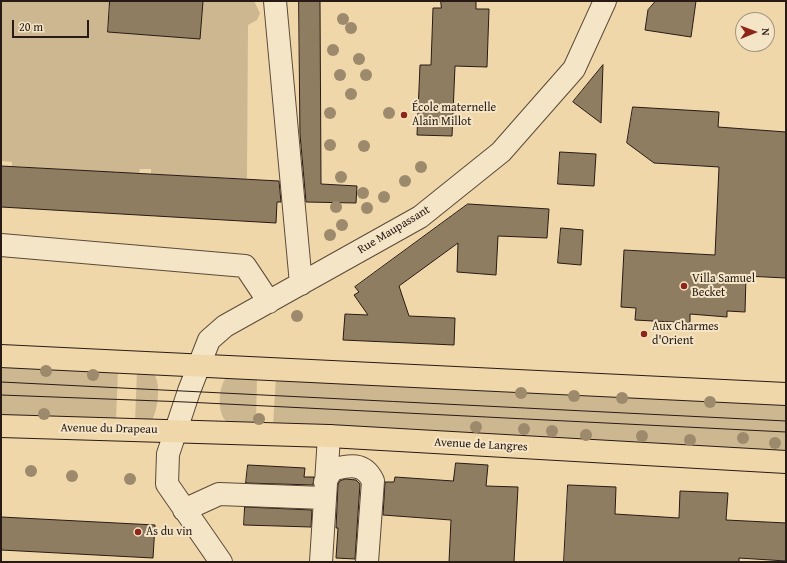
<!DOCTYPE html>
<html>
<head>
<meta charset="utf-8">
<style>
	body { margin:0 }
	#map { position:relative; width:787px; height:563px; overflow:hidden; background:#efd7a9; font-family:"Gentium Book Plus",serif }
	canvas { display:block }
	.frame { position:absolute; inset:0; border:2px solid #281b15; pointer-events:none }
	.north { position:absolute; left:735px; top:12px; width:40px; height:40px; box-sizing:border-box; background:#f5e5c7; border:1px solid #a39480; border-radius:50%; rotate:89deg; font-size:11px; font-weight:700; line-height:16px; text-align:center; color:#281b15 }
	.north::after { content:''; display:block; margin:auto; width:14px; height:18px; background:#8f2418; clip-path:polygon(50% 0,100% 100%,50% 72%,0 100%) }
	.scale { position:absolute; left:12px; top:20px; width:77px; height:18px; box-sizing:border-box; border:2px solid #281b15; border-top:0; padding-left:5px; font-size:12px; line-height:14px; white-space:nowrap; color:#281b15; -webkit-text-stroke:3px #f5e5c7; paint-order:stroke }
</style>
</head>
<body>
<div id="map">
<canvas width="787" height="563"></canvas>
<div class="frame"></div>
<div class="north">N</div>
<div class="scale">20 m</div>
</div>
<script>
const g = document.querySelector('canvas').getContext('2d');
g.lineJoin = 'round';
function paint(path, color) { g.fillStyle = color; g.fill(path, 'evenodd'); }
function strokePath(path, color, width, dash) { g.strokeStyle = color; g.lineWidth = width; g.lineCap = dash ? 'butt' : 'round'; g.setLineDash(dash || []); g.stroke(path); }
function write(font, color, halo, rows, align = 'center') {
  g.font = font + ' "Gentium Book Plus",serif'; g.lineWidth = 4; g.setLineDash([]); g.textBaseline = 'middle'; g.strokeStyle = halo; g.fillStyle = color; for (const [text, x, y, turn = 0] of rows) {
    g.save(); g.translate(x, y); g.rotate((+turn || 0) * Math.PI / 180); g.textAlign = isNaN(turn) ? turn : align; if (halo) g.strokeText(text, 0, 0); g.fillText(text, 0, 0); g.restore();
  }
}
paint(new Path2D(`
	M 1,1 L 110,1 L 108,32 L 203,1 L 254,1 L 260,13 L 257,20 L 248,25 L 247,179 L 151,174 L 151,169 L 140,169 L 139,174 L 12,166 L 12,162 L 2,161 L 1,166 Z
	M 1,364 L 118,369 L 116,420 L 1,415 Z
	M 137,371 L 154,374 C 161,384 158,410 152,420 L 135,422 Z
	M 257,376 L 256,424 L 226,421 C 217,413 218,385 227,377 Z
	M 276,377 L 786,402 L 786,452 L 590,442 L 544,437 L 273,425 Z`), '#cdb790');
const building = new Path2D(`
	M 110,1 L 203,1 L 200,39 L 108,32 Z
	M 299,1 L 320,1 L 321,184 L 357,186 L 356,203 L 306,202 L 300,134 Z
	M 441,1 L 476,1 L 476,9 L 489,9 L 487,67 L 455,66 L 452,136 L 417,135 L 420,65 L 431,65 L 433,8 L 441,8 Z
	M 656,1 L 696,1 L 691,37 L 645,30 L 648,10 Z
	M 603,65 L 601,123 L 573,102 Z
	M 633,107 L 719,112 L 718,127 L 786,132 L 786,278 L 746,276 L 745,312 L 727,311 L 727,317 L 690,314 L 690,323 L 635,320 L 636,308 L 621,307 L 624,250 L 715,255 L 719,167 L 654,163 L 627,143 Z
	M 560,152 L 596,154 L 594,186 L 558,184 Z
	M 1,166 L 279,181 L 281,202 L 277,202 L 276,223 L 1,207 Z
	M 468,204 L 549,209 L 547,238 L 498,236 L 496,275 L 457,272 L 458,243 L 399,286 L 409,316 L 455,318 L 454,345 L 343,340 L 345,314 L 368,315 L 354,295 L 359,292 L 355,287 Z
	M 561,228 L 583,230 L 581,265 L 558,263 Z
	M 456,463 L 488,465 L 486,486 L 518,487 L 514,562 L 449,562 L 451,520 L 383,515 L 385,482 L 394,482 L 395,477 L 453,481 Z
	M 248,465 L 305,468 L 304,477 L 314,477 L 313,485 L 246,483 Z
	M 346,479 L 356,480 L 360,484 L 355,559 L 336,558 L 338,528 L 336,528 L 338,484 L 340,481 Z
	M 568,485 L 616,487 L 615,514 L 679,518 L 680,491 L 728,493 L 726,520 L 786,523 L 786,561 L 739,558 L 739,562 L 564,562 Z
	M 245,507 L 312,510 L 311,527 L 244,525 Z
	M 1,517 L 155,525 L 153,558 L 1,550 Z`);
paint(building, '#8f7d62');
strokePath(building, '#281b15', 1);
const minor = new Path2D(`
	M 275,1 L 301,284
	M 1,245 L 245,266 L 269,302
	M 325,482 L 332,470 C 349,465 364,462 373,481 L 367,562
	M 184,510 L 219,494 L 324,498
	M 221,562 L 167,484 L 168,454 L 189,391 L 209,340 L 225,326 L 420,217 L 501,152 L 574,69 L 605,1
	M 321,562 L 329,436`);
const major = new Path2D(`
	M 1,356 L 786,394
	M 1,426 L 329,436 L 786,462`);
strokePath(minor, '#5a4a3a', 24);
strokePath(major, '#281b15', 24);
strokePath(minor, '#f5e5c7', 22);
strokePath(major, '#efd7a9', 22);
strokePath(new Path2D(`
	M 1,382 L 786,421
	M 1,395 L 186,402 L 786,432`), '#281b15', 1);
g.fillStyle = '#9d896c';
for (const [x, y] of [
	[343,19],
	[351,28],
	[333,50],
	[359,59],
	[340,75],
	[366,75],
	[351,94],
	[330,113],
	[389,113],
	[330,145],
	[364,146],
	[421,167],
	[341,177],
	[405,181],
	[363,193],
	[384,197],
	[336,207],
	[367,208],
	[342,225],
	[330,235],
	[297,316],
	[46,371],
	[93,375],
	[521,393],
	[574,396],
	[622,398],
	[710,402],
	[44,414],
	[259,419],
	[476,427],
	[524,429],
	[552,431],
	[586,435],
	[642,436],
	[743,438],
	[690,440],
	[775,443],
	[31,471],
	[72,476],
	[130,479]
]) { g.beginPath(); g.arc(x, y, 6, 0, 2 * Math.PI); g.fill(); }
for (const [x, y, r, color] of [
	[404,115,4,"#8f2418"],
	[684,286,4,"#8f2418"],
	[644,334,4,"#8f2418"],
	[138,532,4,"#8f2418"]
]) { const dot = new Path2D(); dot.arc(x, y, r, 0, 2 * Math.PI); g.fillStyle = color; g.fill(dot); strokePath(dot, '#f5e5c7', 1.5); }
write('12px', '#281b15', '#f5e5c7', [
	["École maternelle",412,108],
	["Alain Millot",412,122],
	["Villa Samuel",692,279],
	["Becket",692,293],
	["Aux Charmes",652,327],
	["d'Orient",652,341],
	["As du vin",146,532]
], 'left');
write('12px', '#281b15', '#f5e5c7', [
	["Rue Maupassant",394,230,-31],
	["Avenue du Drapeau",109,429,1],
	["Avenue de Langres",481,445,3]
]);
</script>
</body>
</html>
